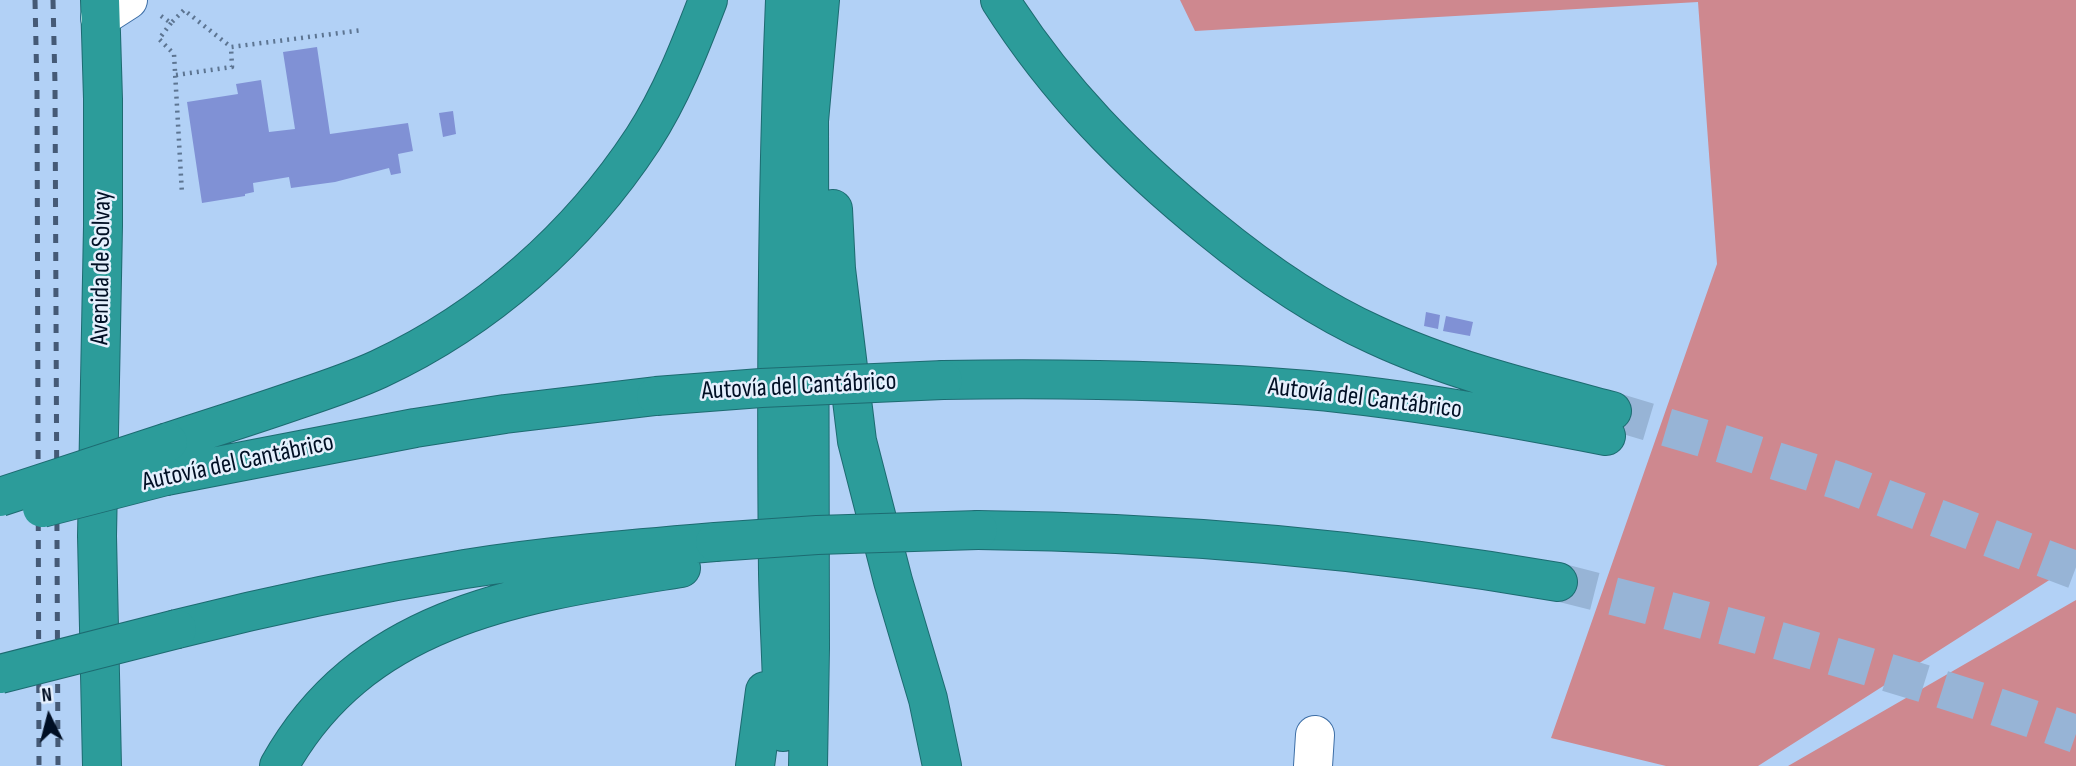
<!DOCTYPE html>
<html>
<head>
<meta charset="utf-8">
<style>
	body { margin:0 }
	#map { position:relative; width:2076px; height:766px; overflow:hidden; background:#b2d1f6; font-family:"Sofia Sans Condensed",sans-serif }
	canvas { display:block }
	.north { position:absolute; left:14px; top:682px; width:70px; height:70px; -webkit-text-stroke:5px #e5f0fd; paint-order:stroke; rotate:354deg; font-size:19px; font-weight:700; line-height:28px; text-align:center; color:#000f24 }
	.north::after { content:''; display:block; margin:auto; width:24px; height:32px; background:#000f24; clip-path:polygon(50% 0,100% 100%,50% 72%,0 100%) }
</style>
</head>
<body>
<div id="map">
<canvas width="2076" height="766"></canvas>
<div class="north">N</div>
</div>
<script>
const g = document.querySelector('canvas').getContext('2d');
g.lineJoin = 'round';
function paint(path, color) { g.fillStyle = color; g.fill(path, 'evenodd'); }
function strokePath(path, color, width, dash) { g.strokeStyle = color; g.lineWidth = width; g.lineCap = dash ? 'butt' : 'round'; g.setLineDash(dash || []); g.stroke(path); }
function write(font, color, halo, rows, align = 'center') {
  g.font = font + ' "Sofia Sans Condensed",sans-serif'; g.lineWidth = 5; g.setLineDash([]); g.textBaseline = 'middle'; g.strokeStyle = halo; g.fillStyle = color; for (const [text, x, y, turn = 0] of rows) {
    g.save(); g.translate(x, y); g.rotate((+turn || 0) * Math.PI / 180); g.textAlign = isNaN(turn) ? turn : align; if (halo) g.strokeText(text, 0, 0); g.fillText(text, 0, 0); g.restore();
  }
}
paint(new Path2D(`
	M 1180,0 L 2076,0 L 2076,563 L 1758,766 L 1666,766 L 1551,738 L 1717,264 L 1698,2 L 1195,31 Z
	M 2076,600 L 2076,766 L 1788,766 Z`), '#ce888f');
paint(new Path2D(`
	M 317,47 L 330,134 L 408,123 L 413,151 L 398,154 L 401,173 L 391,175 L 389,168 L 335,182 L 291,188 L 289,177 L 253,183 L 254,192 L 245,194 L 245,196 L 202,203 L 187,102 L 238,94 L 236,84 L 261,80 L 269,132 L 295,129 L 283,52 Z
	M 453,111 L 456,134 L 443,137 L 439,113 Z
	M 1426,312 L 1440,315 L 1438,329 L 1424,326 Z
	M 1446,316 L 1473,322 L 1470,336 L 1443,331 Z`), '#8091d5');
strokePath(new Path2D(`
	M 1612,411 L 1726,445 L 1839,481 L 2075,570
	M 1558,582 C 1732,626 1906,674 2076,734`), '#97b4d6', 38, [38, 19]);
const minor = new Path2D(`
	M 100,18 L 128,0
	M 1313,766 L 1315,735`);
const highway = new Path2D(`
	M 100,0 L 103,99 L 103,226 L 97,536 L 102,766
	M 1000,0 C 1057,90 1128,162 1211,229 C 1261,270 1315,308 1375,335 C 1450,370 1532,390 1612,411
	M 833,209 L 836,269 L 857,441 L 893,581 L 928,699 L 942,766
	M 943,380 C 1065,378 1186,380 1308,390 C 1408,399 1507,417 1606,436
	M 168,442 C 212,428 256,414 299,399 C 326,390 353,381 379,369 C 486,319 578,238 643,139 C 671,96 690,47 708,0
	M 166,476 L 415,428 L 505,414 L 656,396
	M 978,530 C 1173,532 1367,549 1558,582
	M 177,629 C 272,605 368,585 465,569 C 547,556 631,549 715,542
	M 783,732 C 783,679 779,626 778,573 C 776,382 777,191 785,0
	M 279,766 C 364,613 525,593 681,568
	M 755,766 L 765,691
	M 808,766 L 810,648 L 809,121 L 820,0`);
strokePath(minor, '#3d6ea6', 40);
strokePath(highway, '#1d6b71', 40);
strokePath(new Path2D(`
	M 161,16 L 171,23 L 184,10 L 231,47 L 363,30
	M 171,23 L 159,39 L 174,54 L 182,194
	M 176,75 L 232,67 L 231,47`), '#5d7592', 4.5, [2, 5]);
strokePath(minor, '#fff', 38);
strokePath(highway, '#2c9c9a', 38);
strokePath(new Path2D(`
	M 35,0 L 37,90 L 39,766
	M 53,0 L 55,84 L 58,766`), '#455a76', 5, [9, 9]);
const highwayBridge = new Path2D(`
	M 656,396 L 761,388 L 943,380
	M 0,497 L 168,442
	M 42,508 L 166,476
	M 715,542 L 817,535 L 978,530
	M 0,674 L 177,629`);
strokePath(highwayBridge, '#1d6b71', 40, []);
strokePath(highwayBridge, '#2c9c9a', 38);
write('26px', '#000f24', '#e5f0fd', [
	["Avenida de Solvay",102,268,-89],
	["Autovía del Cantábrico",799,387,-3],
	["Autovía del Cantábrico",1365,399,7],
	["Autovía del Cantábrico",238,463,-12]
]);
</script>
</body>
</html>
